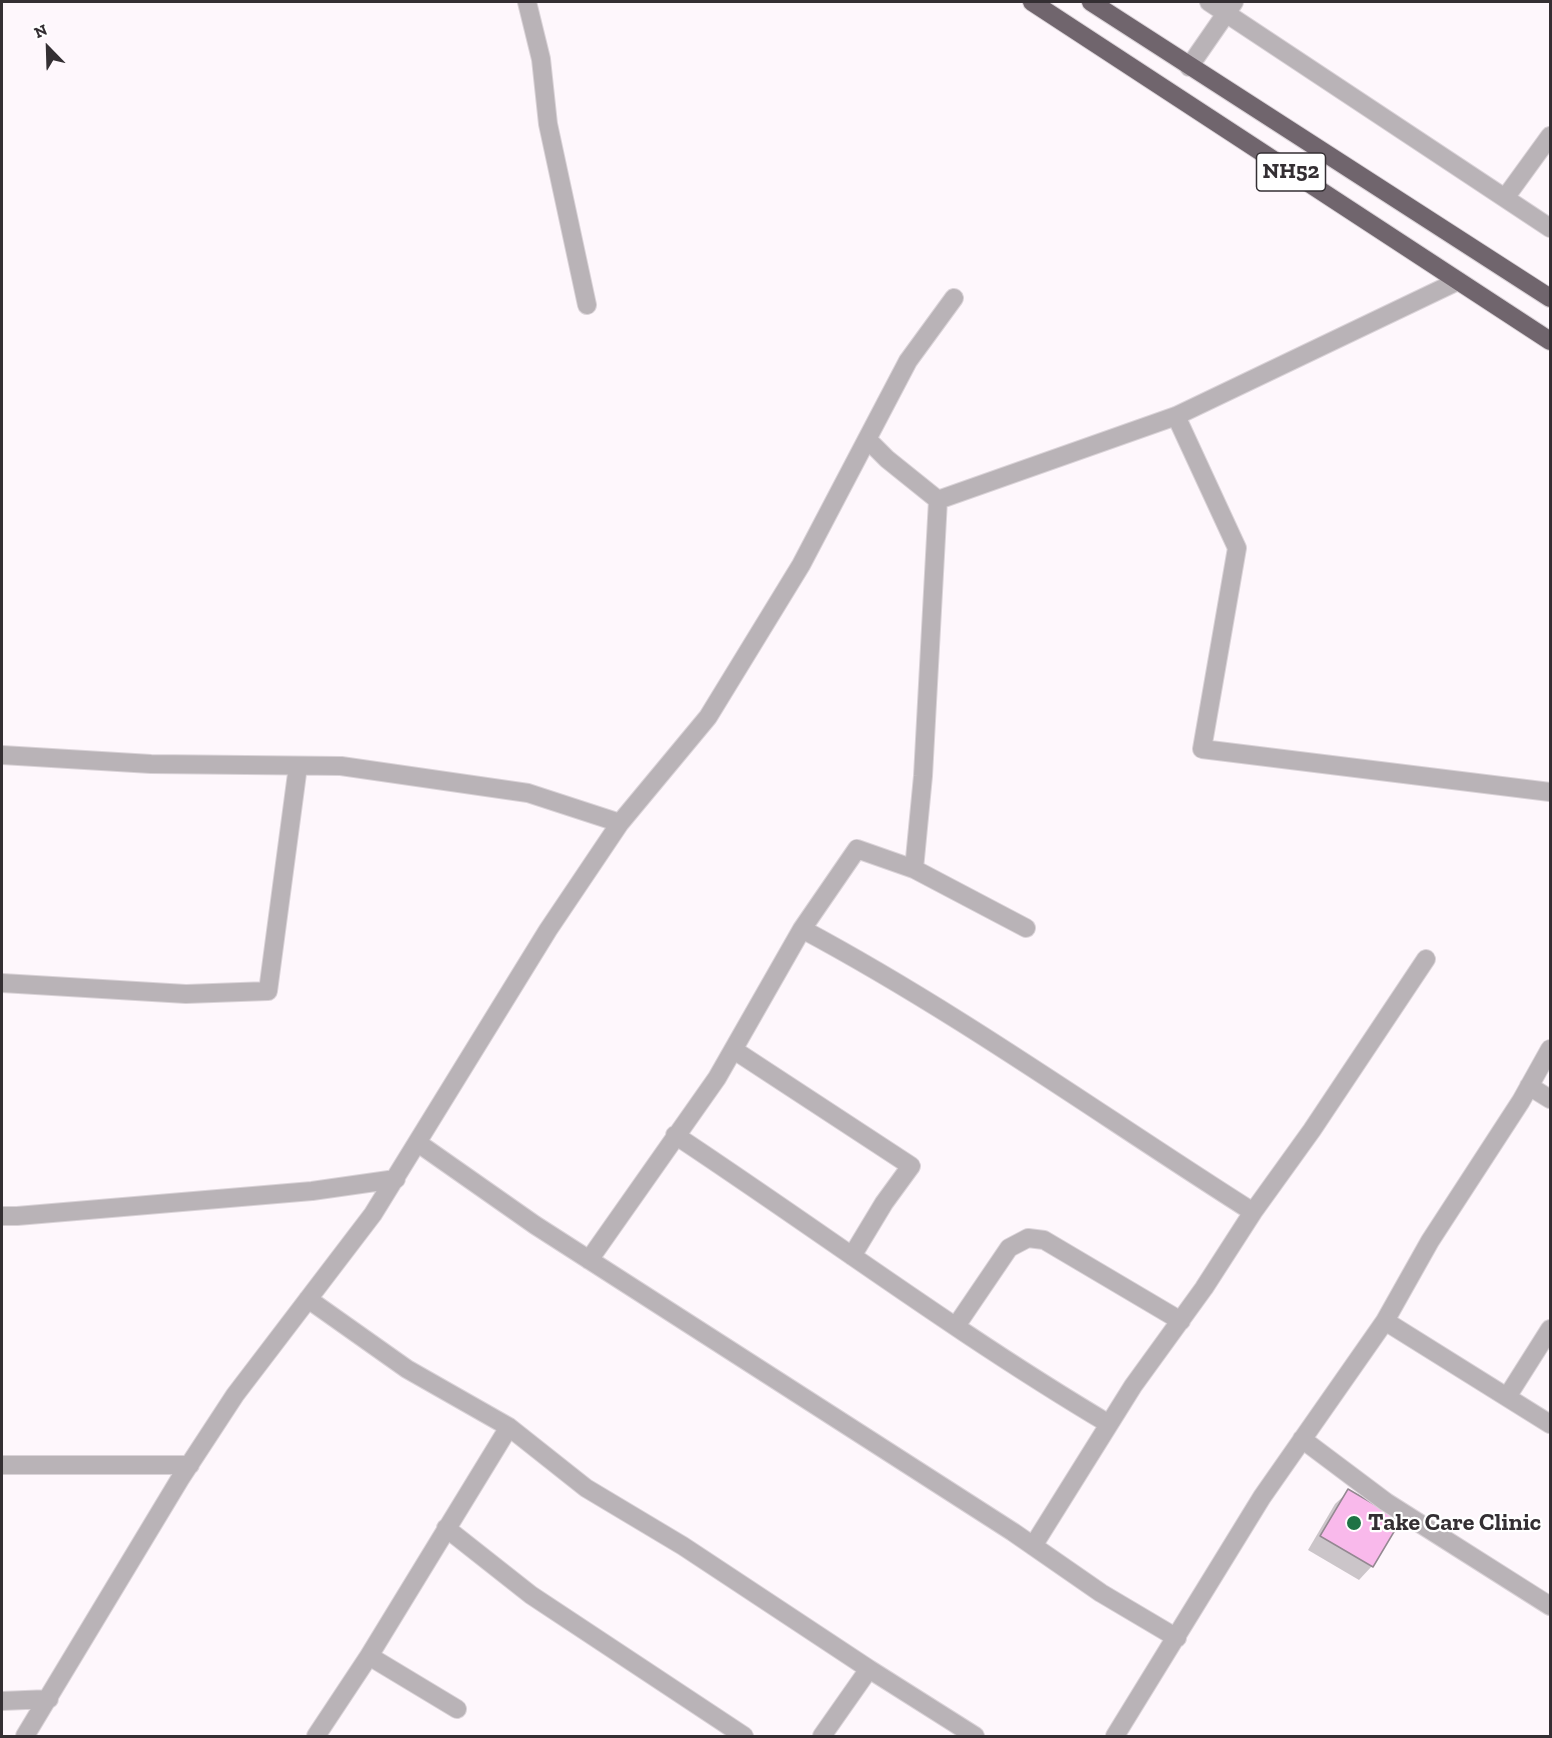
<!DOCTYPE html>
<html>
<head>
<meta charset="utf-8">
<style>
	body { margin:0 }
	#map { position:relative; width:1552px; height:1738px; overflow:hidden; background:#fef7fc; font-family:"Zilla Slab",serif }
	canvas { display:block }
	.frame { position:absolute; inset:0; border:3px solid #342f33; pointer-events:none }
	.north { position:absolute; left:18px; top:18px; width:60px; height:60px; -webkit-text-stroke:4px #fff; paint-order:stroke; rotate:337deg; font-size:16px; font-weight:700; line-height:24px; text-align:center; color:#342f33 }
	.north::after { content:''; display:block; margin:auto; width:21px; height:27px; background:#342f33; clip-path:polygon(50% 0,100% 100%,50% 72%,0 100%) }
</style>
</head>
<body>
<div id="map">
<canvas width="1552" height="1738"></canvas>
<div class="frame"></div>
<div class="north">N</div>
</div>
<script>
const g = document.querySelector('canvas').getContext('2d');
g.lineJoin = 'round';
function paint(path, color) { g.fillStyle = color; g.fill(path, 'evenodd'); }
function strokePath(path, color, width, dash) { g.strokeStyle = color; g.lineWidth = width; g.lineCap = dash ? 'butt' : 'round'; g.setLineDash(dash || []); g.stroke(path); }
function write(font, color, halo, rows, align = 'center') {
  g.font = font + ' "Zilla Slab",serif'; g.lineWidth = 4.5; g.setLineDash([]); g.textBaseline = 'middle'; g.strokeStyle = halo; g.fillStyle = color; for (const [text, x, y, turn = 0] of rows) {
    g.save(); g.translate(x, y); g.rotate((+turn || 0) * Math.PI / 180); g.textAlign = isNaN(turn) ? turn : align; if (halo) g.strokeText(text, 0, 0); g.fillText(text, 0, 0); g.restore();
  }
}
paint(new Path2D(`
	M 1349,1491 L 1372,1566 L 1359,1580 L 1308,1550 L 1335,1504 Z`), '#0003');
const building = new Path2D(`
	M 1348,1489 L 1401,1520 L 1373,1567 L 1320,1536 Z`);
paint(building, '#f9b9eb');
strokePath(building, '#948891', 1.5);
const minor = new Path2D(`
	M 527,2 L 541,59 L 548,124 L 587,305
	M 1209,2 L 1550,228
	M 1189,67 L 1234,2
	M 1505,198 L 1550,136
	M 1176,416 L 1237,548 L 1202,749 L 1550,792
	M 867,439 L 887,459 L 938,500
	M 938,500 L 1176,416 L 1458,281
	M 2,755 L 151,764 L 341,766 L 528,793 L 620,823
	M 914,869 L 1026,928
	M 802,929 C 959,1013 1103,1117 1253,1212
	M 2,983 L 186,994 L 268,991 L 298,766
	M 734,1050 L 911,1166 L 884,1203 L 852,1256
	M 1529,1086 L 1550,1099
	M 675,1135 C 820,1231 959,1335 1109,1424
	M 418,1143 L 535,1225 L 1013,1532 L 1101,1593 L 1177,1638
	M 2,1216 L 17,1216 L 312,1191 L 396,1179
	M 589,1260 L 717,1078 L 802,929 L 857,849 L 914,869 L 923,776 L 938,500
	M 308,1299 L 407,1369 L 509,1427 L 586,1488 L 683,1546 L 869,1669
	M 1385,1321 L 1550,1424
	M 956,1326 L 1009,1248 L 1028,1238 L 1044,1240 L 1181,1321
	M 1507,1397 L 1550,1329
	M 1302,1439 L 1386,1502 L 1550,1606
	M 2,1465 L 190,1465
	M 446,1528 L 531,1595 L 744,1736
	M 1033,1546 L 1133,1386 L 1204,1288 L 1253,1212 L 1312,1130 L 1426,959
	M 369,1656 L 457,1709
	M 2,1701 L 49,1699
	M 25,1736 L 180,1479 L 235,1395 L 373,1214 L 548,930 L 620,823 L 708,717 L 801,565 L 908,361 L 954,298
	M 316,1736 L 369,1656 L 509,1427
	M 822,1736 L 869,1669 L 975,1736
	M 1115,1736 L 1262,1497 L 1385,1321 L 1430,1241 L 1521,1101 L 1550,1049`);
const highway = new Path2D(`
	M 1032,2 L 1550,341
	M 1091,2 L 1550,298`);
strokePath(minor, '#dad3d8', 20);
strokePath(highway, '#dad3d8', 20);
strokePath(minor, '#b9b3b7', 18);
strokePath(highway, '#70656d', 18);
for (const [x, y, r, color] of [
	[1354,1523,8,"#1f7345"]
]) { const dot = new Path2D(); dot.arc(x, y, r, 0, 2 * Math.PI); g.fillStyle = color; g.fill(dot); strokePath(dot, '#fff', 2); }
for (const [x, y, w] of [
	[1291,172,69]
]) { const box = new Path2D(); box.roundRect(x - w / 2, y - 19, w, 38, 4.5); g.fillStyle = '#fff'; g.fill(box); strokePath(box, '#342f33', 1.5); }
write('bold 22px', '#342f33', null, [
	["NH52",1291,172]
]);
write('bold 24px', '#342f33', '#fff', [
	["Take Care Clinic",1368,1523]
], 'left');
</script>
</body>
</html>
